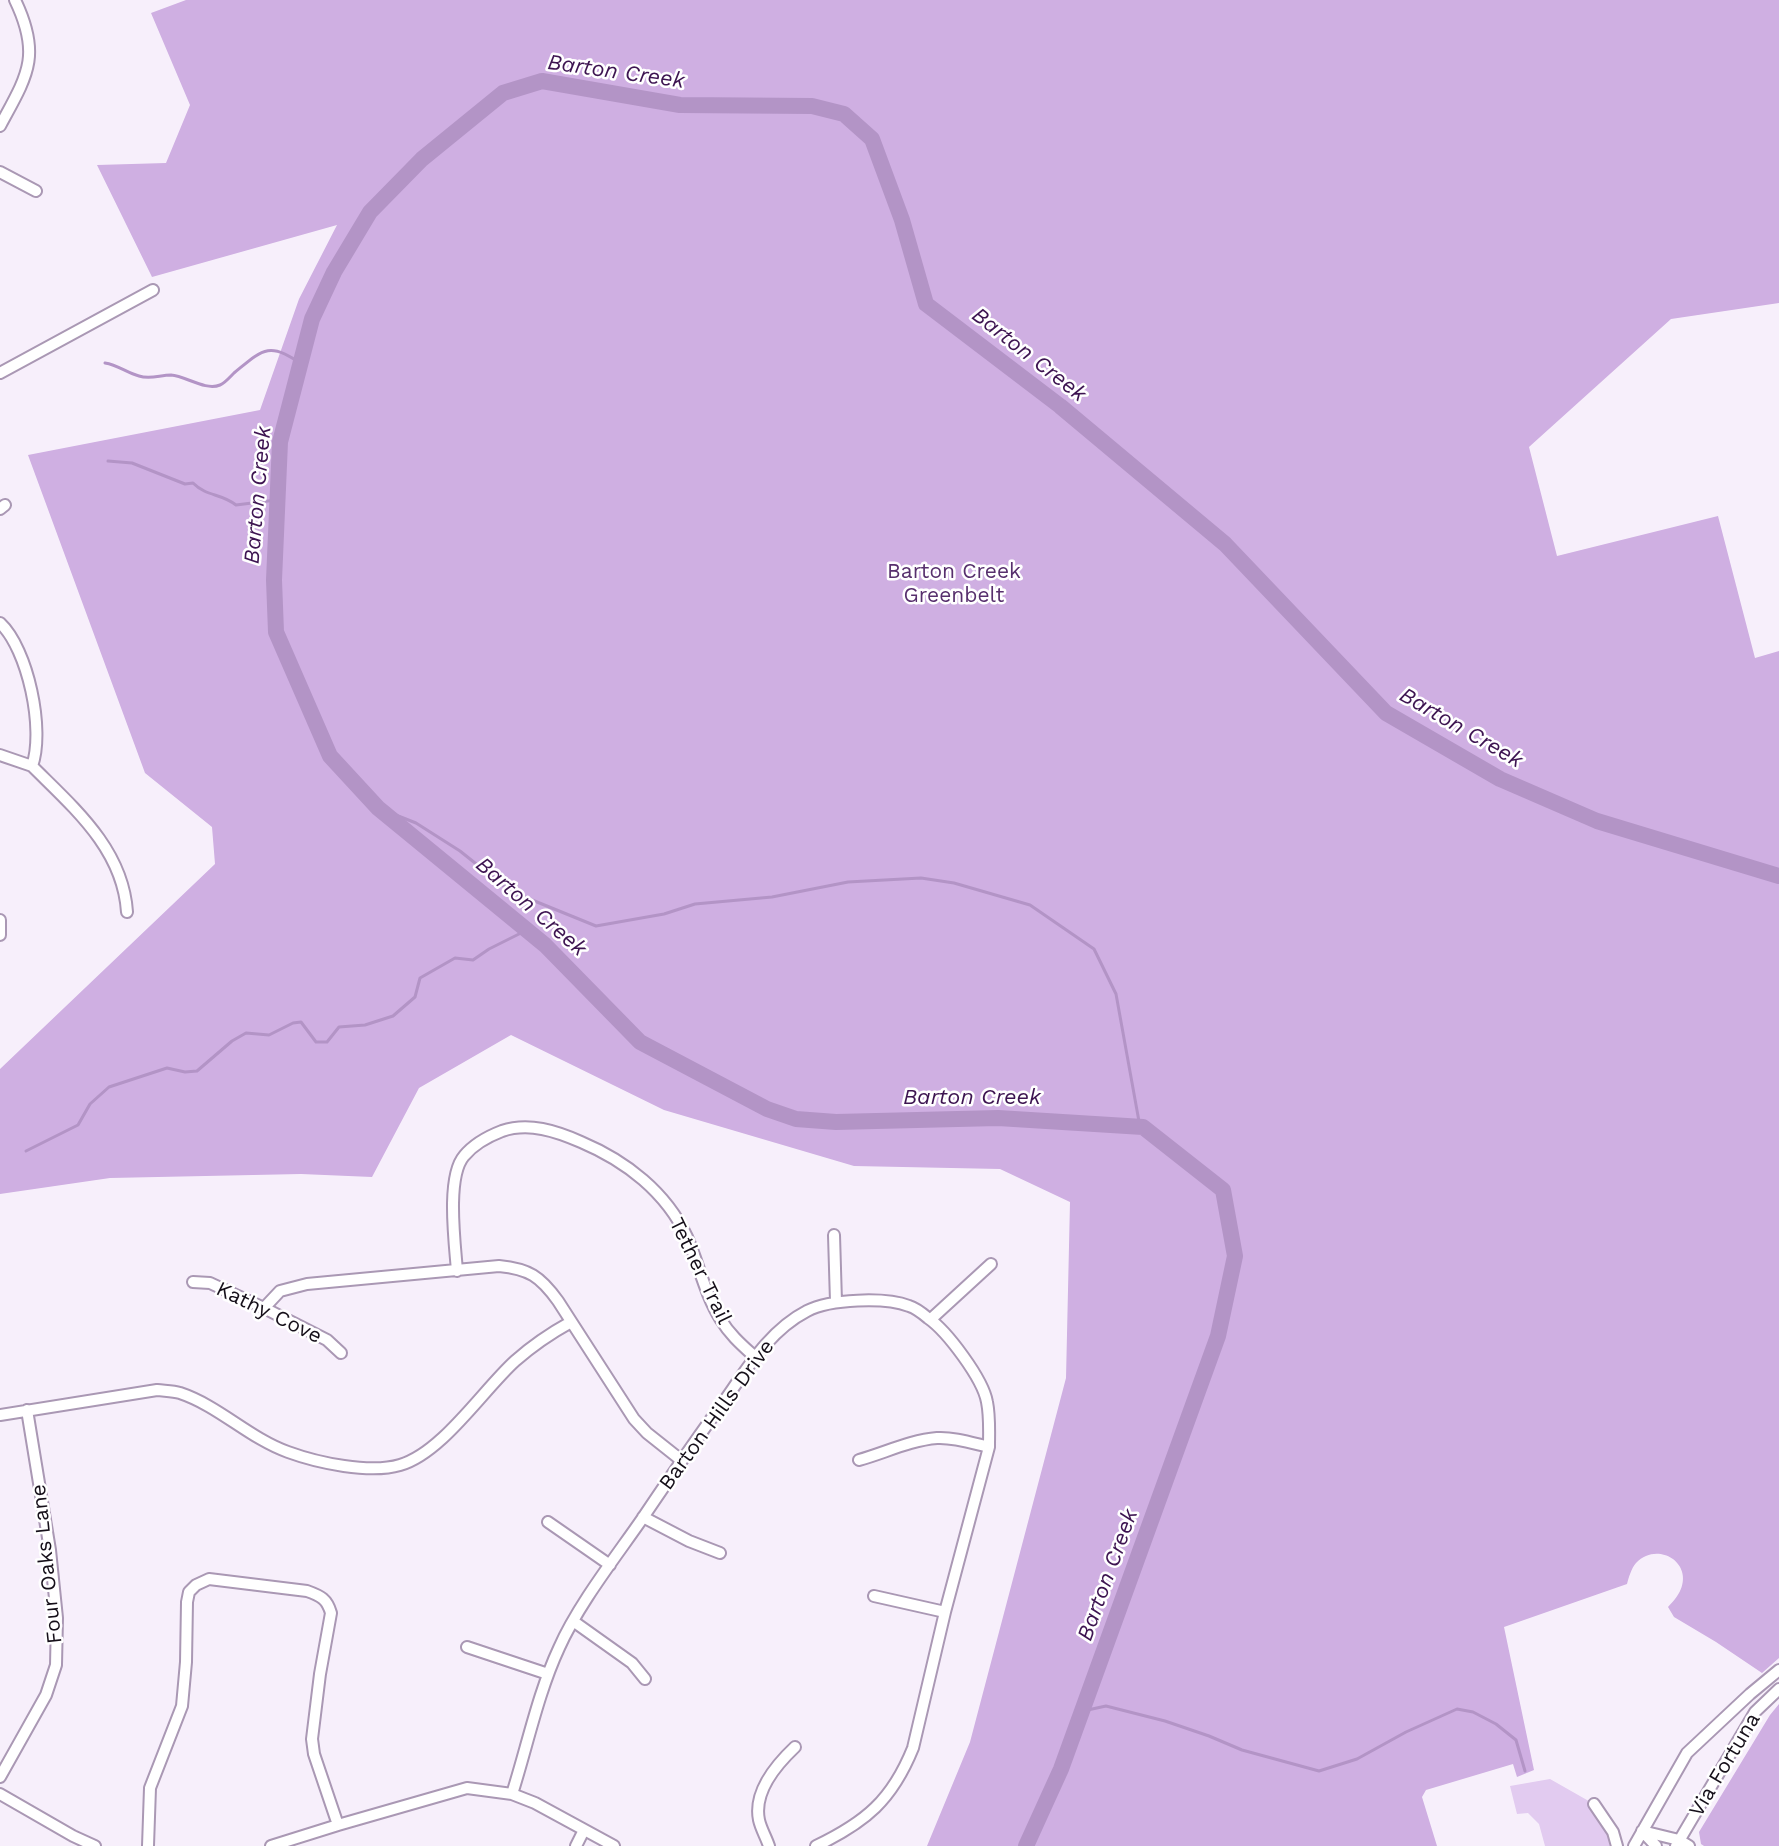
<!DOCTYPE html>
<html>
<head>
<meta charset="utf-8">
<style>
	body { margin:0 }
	canvas { display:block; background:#f7effb }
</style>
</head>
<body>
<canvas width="1779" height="1846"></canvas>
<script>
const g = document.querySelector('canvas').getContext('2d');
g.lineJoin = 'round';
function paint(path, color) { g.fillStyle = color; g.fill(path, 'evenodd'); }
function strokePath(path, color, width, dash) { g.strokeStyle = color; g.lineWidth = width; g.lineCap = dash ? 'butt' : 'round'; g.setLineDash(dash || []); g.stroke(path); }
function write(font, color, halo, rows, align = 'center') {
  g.font = font + ' "Work Sans",sans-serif'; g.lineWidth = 5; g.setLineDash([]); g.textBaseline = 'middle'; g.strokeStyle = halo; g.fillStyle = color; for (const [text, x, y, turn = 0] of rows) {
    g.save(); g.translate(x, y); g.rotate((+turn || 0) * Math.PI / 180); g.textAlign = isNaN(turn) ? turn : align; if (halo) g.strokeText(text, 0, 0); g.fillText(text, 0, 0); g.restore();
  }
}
paint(new Path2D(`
	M 1550,1779 L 1594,1804 L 1617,1846 L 1545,1846 L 1539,1824 L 1528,1813 L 1517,1814 L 1510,1786 Z`), '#e2cbf0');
paint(new Path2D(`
	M 186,0 L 1779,0 L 1779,303 L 1671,319 L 1529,447 L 1557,556 L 1718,516 L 1755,658 L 1779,651 L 1779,1658 L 1762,1673 L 1716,1642 L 1674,1617 L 1668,1607 C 1707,1571 1661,1537 1636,1563 C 1631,1569 1629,1577 1627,1584 L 1504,1627 L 1534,1770 L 1517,1777 L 1513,1764 L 1426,1790 L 1422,1797 L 1437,1846 L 927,1846 L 970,1742 L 1066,1378 L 1070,1202 L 1000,1169 L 854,1166 L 664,1110 L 511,1035 L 419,1088 L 372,1177 L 301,1174 L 110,1178 L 0,1194 L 0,1069 L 215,864 L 212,827 L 145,773 L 28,455 L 260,410 L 299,299 L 337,225 L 152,277 L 97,165 L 166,163 L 190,105 L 151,13 Z
	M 1779,1704 L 1779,1846 L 1704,1846 L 1701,1844 L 1699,1832 L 1770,1715 Z`), '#cfafe2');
strokePath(new Path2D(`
	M 105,363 C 118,365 127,373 139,376 C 150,380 160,375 171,375 C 186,376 205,391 220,385 C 225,383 230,377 234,373 C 261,351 269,340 301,364
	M 108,461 L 132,463 L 185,484 L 193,483 C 207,497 221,493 236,505 L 276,500
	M 378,808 L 416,823 L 460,851 L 510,891 L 596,926 L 664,914 L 695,904 L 772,897 L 848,882 L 921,878 L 954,883 L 1030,905 L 1094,949 L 1116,994 L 1140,1127
	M 26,1151 L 78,1125 L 90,1104 L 109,1087 L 167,1068 L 185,1072 L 197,1071 L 232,1041 L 246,1033 L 269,1035 L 293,1023 L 301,1022 L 316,1042 L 327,1042 L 339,1027 L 365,1025 L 393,1016 L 415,997 L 420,978 L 455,958 L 473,960 L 489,949 L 527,930
	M 1083,1711 L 1106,1706 L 1165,1721 L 1209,1736 L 1242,1750 L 1319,1771 L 1357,1759 L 1406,1732 L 1457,1709 L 1473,1712 L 1496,1724 L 1516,1740 L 1525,1771`), '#b394c6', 3);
strokePath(new Path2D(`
	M 1026,1846 L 1061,1769 L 1218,1336 L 1235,1256 L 1223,1190 L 1143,1127 L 998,1118 L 836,1122 L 796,1119 L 767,1109 L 640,1042 L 545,945 L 378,808 L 330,756 L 276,632 L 274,580 L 280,442 L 312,319 L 334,272 L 370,212 L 422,159 L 503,93 L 542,81 L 680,105 L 812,106 L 844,114 L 872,139 L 902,220 L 926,304 L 1060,406 L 1225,544 L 1386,713 L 1500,779 L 1597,821 L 1779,876`), '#b394c6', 16);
const minor = new Path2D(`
	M 0,126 C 27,76 42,56 15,0
	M 0,172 L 36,191
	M 0,373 L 153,290
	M 0,509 L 5,505
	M 0,623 C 28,649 45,730 32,766 C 74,808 123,849 127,912
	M 0,755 L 32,766
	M 0,920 L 0,935
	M 834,1235 L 836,1302
	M 457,1271 C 455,1244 446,1177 464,1156 C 473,1145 489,1136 502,1131 C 529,1122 556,1131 581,1142 C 626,1161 666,1192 687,1237 C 699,1264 705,1295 721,1320 C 730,1335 743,1346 755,1357
	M 193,1282 L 210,1283 L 264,1308 L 327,1340 L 341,1353
	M 264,1308 L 280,1291 L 307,1284 L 499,1266 C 529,1269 540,1276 558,1301 L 634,1419 L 647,1433 L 681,1460
	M 931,1319 L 991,1264
	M 0,1415 L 157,1390 C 165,1391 173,1391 180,1393 C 219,1406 249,1438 288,1452 C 318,1463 370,1474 400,1465 C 442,1453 483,1390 515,1361 C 532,1346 551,1333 571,1322
	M 859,1460 C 884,1453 911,1440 937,1438 C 954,1437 972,1443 989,1447
	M 643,1517 L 689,1541 L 720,1553
	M 548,1522 L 610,1565
	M 874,1596 L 945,1612
	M 573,1621 L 632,1663 L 645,1679
	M 467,1647 L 548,1674
	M 0,1777 L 46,1695 L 56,1665 L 57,1618 L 50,1550 L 27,1410
	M 0,1794 L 73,1836 L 95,1846
	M 512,1794 C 527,1747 538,1693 559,1648 C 578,1605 615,1558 642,1519 C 669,1479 696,1439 725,1400 C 748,1367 770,1330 807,1311 C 830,1299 885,1297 909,1306 C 916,1308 922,1313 928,1318 C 947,1331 983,1379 987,1402 C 990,1417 989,1431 989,1447 L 945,1612 L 913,1748 C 892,1800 866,1822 816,1846
	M 1594,1804 L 1613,1832 L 1617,1846
	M 1642,1831 L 1679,1840 L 1689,1846
	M 1642,1831 L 1656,1846
	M 148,1846 L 150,1788 L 182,1706 L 186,1662 L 187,1602 L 189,1592 L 196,1585 L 209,1579 L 307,1591 C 321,1596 327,1599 331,1613 L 320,1674 L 312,1739 L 314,1754 L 338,1825
	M 271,1846 L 338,1825 L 467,1788 L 512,1794 L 535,1803 L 614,1846
	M 576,1846 L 584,1830
	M 769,1846 C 766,1837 761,1829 759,1820 C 753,1791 777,1764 795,1747
	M 1634,1846 L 1687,1753 L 1750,1694 L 1779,1670
	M 1676,1846 L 1755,1712 L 1779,1689`);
strokePath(minor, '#aa98b4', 14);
strokePath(minor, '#fff', 10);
write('21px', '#572f6d', '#fff', [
	["Barton Creek",954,572],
	["Greenbelt",954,596]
]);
write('21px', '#150f19', '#fff', [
	["Tether Trail",700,1271,64],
	["Kathy Cove",269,1313,26],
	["Barton Hills Drive",717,1415,-54],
	["Four Oaks Lane",47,1564,-96],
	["Via Fortuna",1725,1765,-59]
]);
write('italic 22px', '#3d1451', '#fff', [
	["Barton Creek",616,72,8],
	["Barton Creek",1029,355,38],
	["Barton Creek",258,495,-85],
	["Barton Creek",1461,728,30],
	["Barton Creek",531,907,41],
	["Barton Creek",972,1098],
	["Barton Creek",1108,1575,-70]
]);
</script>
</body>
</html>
